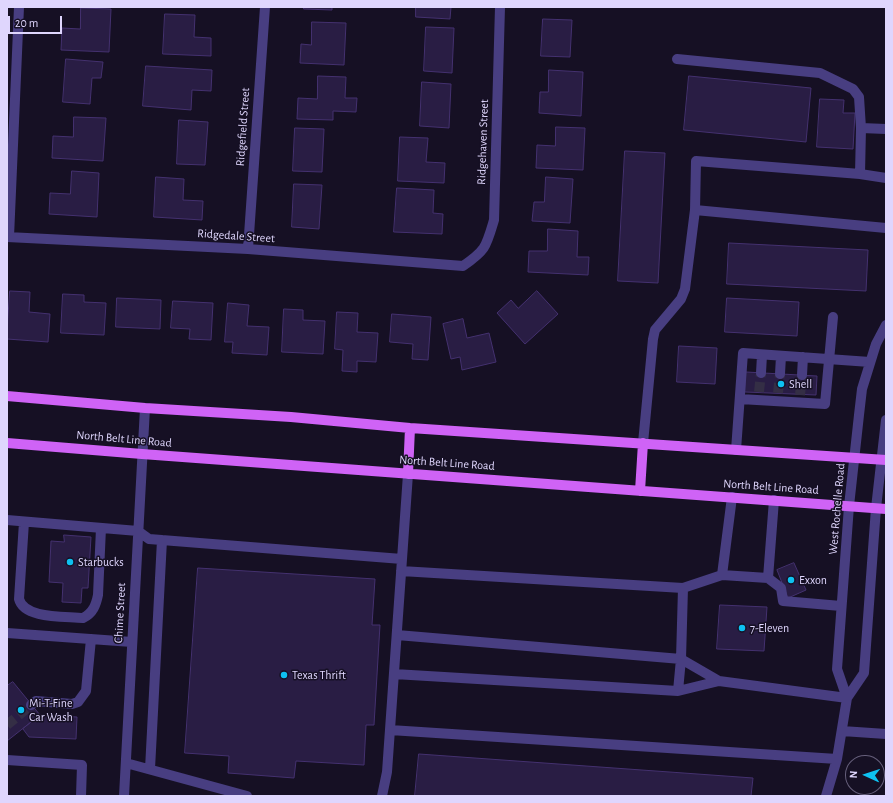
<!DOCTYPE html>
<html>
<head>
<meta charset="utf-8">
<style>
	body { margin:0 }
	#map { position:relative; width:893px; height:803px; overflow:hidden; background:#161024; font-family:"Alegreya Sans",sans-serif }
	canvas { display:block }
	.frame { position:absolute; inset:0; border:8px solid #dfd6fd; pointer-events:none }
	.north { position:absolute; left:845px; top:755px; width:40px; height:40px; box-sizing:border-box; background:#161024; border:1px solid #665f7b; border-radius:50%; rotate:273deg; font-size:11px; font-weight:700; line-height:16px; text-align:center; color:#dfd6fd }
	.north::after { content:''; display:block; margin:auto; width:14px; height:18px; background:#0ec1f1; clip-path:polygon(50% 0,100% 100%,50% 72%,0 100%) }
	.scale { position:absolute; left:8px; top:16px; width:54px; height:18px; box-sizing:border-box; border:2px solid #dfd6fd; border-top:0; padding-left:5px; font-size:12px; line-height:14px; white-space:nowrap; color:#dfd6fd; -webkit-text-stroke:3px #161024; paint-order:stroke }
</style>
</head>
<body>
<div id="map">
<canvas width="893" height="803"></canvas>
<div class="frame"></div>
<div class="north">N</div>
<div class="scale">20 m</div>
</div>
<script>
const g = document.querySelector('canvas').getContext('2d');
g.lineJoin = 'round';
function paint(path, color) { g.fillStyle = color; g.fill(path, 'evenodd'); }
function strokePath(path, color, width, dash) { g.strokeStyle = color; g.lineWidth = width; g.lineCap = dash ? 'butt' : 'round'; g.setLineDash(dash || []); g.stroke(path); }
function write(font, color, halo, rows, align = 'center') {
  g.font = font + ' "Alegreya Sans",sans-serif'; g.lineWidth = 3; g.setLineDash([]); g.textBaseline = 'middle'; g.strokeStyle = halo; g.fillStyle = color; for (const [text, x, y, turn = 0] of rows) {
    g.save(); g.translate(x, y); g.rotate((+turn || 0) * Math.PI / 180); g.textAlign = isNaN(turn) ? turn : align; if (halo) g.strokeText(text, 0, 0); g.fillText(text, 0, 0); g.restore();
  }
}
const building = new Path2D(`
	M 304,7 L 332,7 L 332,10 L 304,9 Z
	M 416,7 L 451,7 L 450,19 L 416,17 Z
	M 81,8 L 111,9 L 109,52 L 61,50 L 62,28 L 80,29 Z
	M 165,14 L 195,15 L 194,37 L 211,38 L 211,56 L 163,54 Z
	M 543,19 L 572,20 L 570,57 L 541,56 Z
	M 312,22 L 346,23 L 344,65 L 300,63 L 301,44 L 311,45 Z
	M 426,27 L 454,28 L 452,73 L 424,71 Z
	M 66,59 L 103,62 L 101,78 L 92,78 L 90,104 L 63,102 Z
	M 146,66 L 212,70 L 211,91 L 192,90 L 191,110 L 143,106 Z
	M 549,70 L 583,72 L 581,116 L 539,113 L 540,92 L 548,92 Z
	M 318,76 L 346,77 L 345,98 L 357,98 L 356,112 L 333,111 L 333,120 L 297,119 L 298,98 L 317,99 Z
	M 689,76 L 811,88 L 806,142 L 684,130 Z
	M 422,82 L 451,84 L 449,128 L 420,126 Z
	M 820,99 L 844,100 L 843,113 L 855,113 L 853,149 L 817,147 Z
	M 74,117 L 106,118 L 103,161 L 52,158 L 53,136 L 73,137 Z
	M 179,120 L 208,122 L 205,165 L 177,164 Z
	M 556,127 L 585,128 L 583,170 L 536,168 L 537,145 L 555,146 Z
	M 295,128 L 324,129 L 322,172 L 293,171 Z
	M 400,137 L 428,138 L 426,162 L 445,163 L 444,183 L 398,181 Z
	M 625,151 L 665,153 L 658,283 L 618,281 Z
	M 72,171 L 99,173 L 97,217 L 49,214 L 50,193 L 70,194 Z
	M 156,177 L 184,179 L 183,200 L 203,201 L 202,220 L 154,217 Z
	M 546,177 L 573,179 L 570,223 L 532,221 L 534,202 L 544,202 Z
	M 294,184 L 322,185 L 319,229 L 292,227 Z
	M 397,188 L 434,190 L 433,213 L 443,214 L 442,234 L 394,232 Z
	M 548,229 L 578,231 L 577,257 L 589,257 L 588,275 L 528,272 L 529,251 L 547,251 Z
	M 729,243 L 868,250 L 866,291 L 727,284 Z
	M 10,291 L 30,292 L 29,312 L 50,314 L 48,342 L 7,339 Z
	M 537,291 L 558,314 L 525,344 L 497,313 L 511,300 L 518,308 Z
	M 63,294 L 84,295 L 84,302 L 106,303 L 104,335 L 61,333 Z
	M 117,298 L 161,300 L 160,329 L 116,327 Z
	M 727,298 L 799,302 L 797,336 L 725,332 Z
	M 173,301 L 213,303 L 211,340 L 189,339 L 190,329 L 171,328 Z
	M 228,303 L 249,305 L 247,326 L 269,327 L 267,355 L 232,353 L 233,342 L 225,342 Z
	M 284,309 L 303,310 L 303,320 L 325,321 L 323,354 L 282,352 Z
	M 337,312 L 358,313 L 357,332 L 378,333 L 376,362 L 357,361 L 357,372 L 342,371 L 343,350 L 335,349 Z
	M 392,314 L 431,317 L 428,360 L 412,359 L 413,344 L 390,342 Z
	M 463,319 L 467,338 L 489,333 L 496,362 L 462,370 L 460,357 L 451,359 L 443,324 Z
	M 679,346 L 717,348 L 715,384 L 677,382 Z
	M 746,372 L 817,376 L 816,395 L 745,392 Z
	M 64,535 L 91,537 L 88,588 L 82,588 L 81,603 L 62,602 L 63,583 L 49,582 L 51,541 L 64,542 Z
	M 794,563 L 806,590 L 788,598 L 777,570 Z
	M 198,568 L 375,579 L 372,625 L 380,625 L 374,725 L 366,725 L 364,765 L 296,761 L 294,778 L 228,773 L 229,756 L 185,753 Z
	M 720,605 L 767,607 L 764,651 L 717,649 Z
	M 13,682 L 40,715 L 7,741 L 7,686 Z
	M 40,715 L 77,717 L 76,739 L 29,737 L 23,729 Z
	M 419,754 L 753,778 L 751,796 L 415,796 Z`);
paint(building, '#291d44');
strokePath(building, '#44316f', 1);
strokePath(new Path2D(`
	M 759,392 L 761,373
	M 778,393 L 780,374
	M 800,395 L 802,375
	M 7,725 L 31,705`), '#342e45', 10, [10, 5]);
strokePath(new Path2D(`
	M 677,59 L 820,73 L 853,89 L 859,97 L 861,128 L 860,174
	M 861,128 L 886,129
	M 695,210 L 696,161 L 860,174 L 886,178
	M 7,237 L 248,249 L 463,266 C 486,250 486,247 494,220 L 500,7
	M 9,237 L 19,7
	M 248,249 L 265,7
	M 761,373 L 762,355
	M 780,374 L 781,356
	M 802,375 L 803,357
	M 740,399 L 825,404 L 833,317
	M 643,443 L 653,339 L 655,330 L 681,299 L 685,289 L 695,210 L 886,228
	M 736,450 L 743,353 L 870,362
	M 7,520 L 138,531 L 149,539 L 402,559
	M 24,522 L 19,599 C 24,619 65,616 83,618 C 93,613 96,605 98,595 L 101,528
	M 401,571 L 683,588 L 722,575 L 732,497
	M 722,575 L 768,578 L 781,588 L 783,601 L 841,606
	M 768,578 L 774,500
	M 7,633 L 132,642
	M 397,635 L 681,659 L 719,681 L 847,698
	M 394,674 L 678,691 L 719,681
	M 678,691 L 681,659 L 683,588
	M 847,698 L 864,673 L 876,508 L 886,420
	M 31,705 L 36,701 L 72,704 L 78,702 L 86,691 L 91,639
	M 390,730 L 837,759
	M 842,731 L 886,734
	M 7,760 L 82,765 L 81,796
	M 126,763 L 247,796
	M 150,769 L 162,540
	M 124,796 L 145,408
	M 382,796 L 387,772 L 408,474
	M 826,796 L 837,759 L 847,698 L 837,669 L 849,506 L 859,415 L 862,389 L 876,344 L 886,325`), '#483e81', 10);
strokePath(new Path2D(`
	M 7,396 L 145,408 L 291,417 L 410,428 L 886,460
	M 7,443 L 142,454 L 886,509
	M 408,474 L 410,428
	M 640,491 L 643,443`), '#cf63f6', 10);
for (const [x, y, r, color] of [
	[781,384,4,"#0ec1f1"],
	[70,562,4,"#0ec1f1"],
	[791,580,4,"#0ec1f1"],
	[742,628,4,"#0ec1f1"],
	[284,675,4,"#0ec1f1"],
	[21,710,4,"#0ec1f1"]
]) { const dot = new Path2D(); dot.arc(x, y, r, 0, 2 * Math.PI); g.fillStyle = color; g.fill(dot); strokePath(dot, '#161024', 1.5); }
write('12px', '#dfd6fd', '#161024', [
	["Ridgefield Street",243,127,-86],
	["Ridgehaven Street",483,142,-88],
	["Ridgedale Street",236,236,4],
	["North Belt Line Road",124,439,5],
	["North Belt Line Road",447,463,4],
	["North Belt Line Road",771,487,4],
	["West Rochelle Road",837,509,-85],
	["Chime Street",120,613,-87]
]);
write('12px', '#dfd6fd', '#161024', [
	["Shell",789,384],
	["Starbucks",78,562],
	["Exxon",799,580],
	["7-Eleven",750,628],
	["Texas Thrift",292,675],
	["Mi-T-Fine",29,703],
	["Car Wash",29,717]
], 'left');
</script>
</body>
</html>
